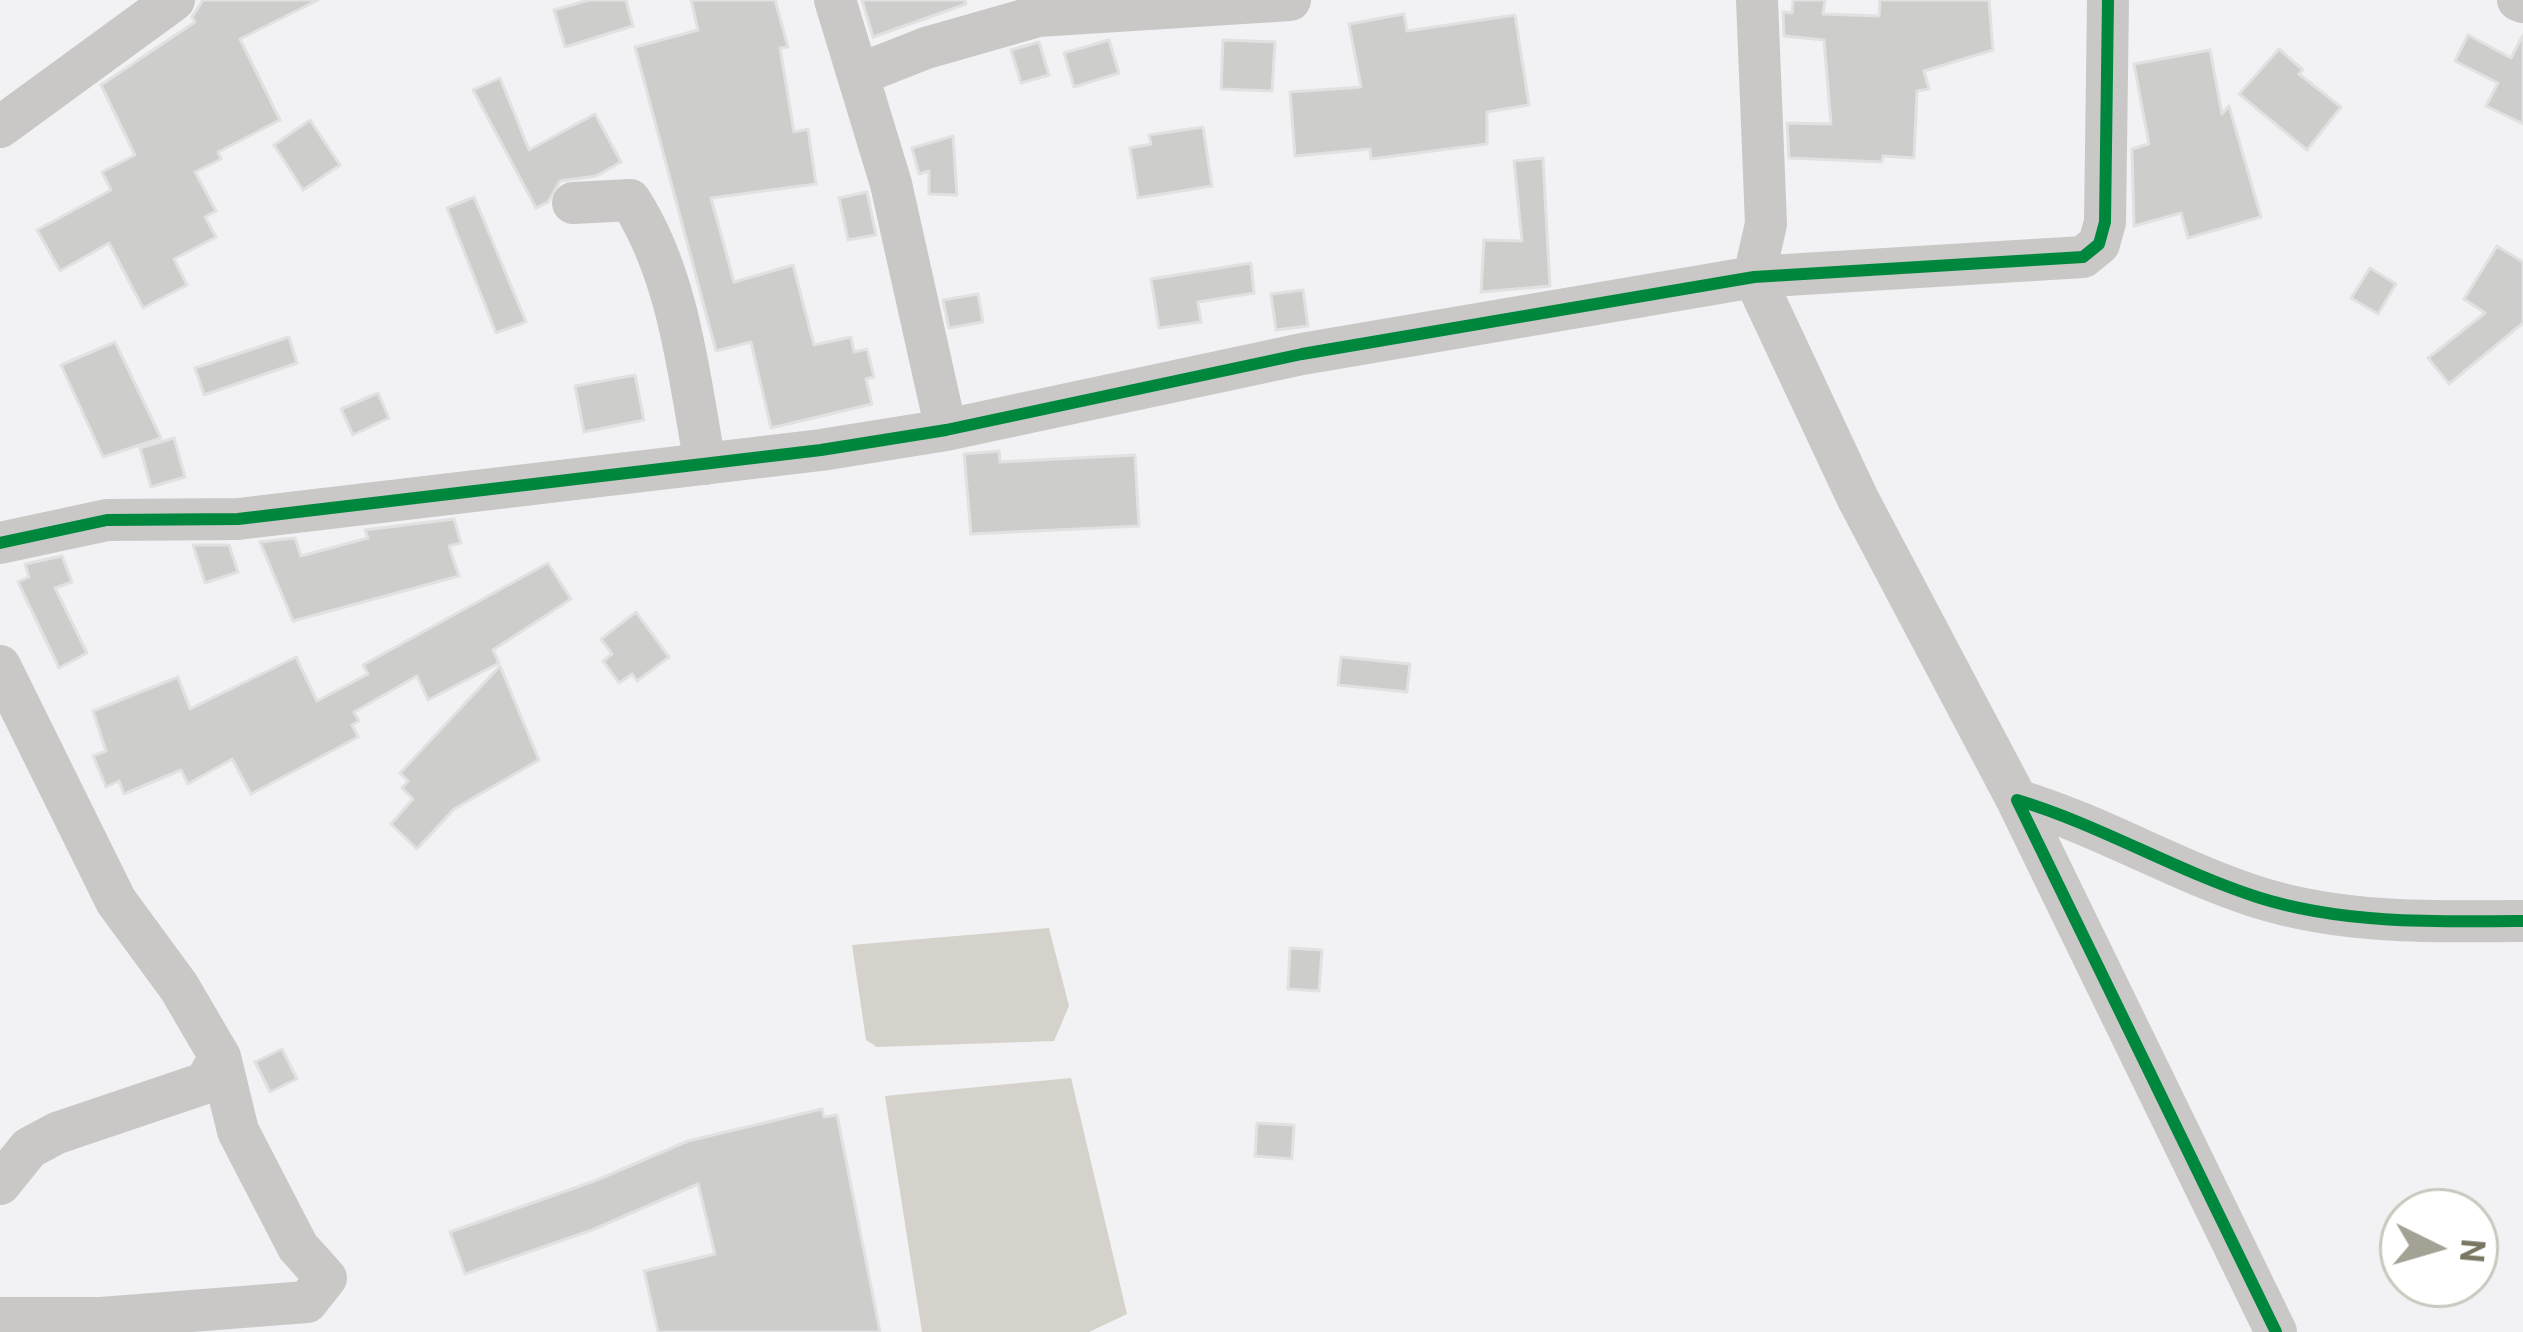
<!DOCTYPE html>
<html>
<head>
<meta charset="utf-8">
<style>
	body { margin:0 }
	#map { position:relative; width:2523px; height:1332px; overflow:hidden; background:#f2f1f3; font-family:Roboto,sans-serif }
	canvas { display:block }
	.north { position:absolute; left:2379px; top:1188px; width:120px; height:120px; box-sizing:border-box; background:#fff; border:3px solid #c9c9c0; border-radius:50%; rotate:95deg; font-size:33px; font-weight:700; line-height:48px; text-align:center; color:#797762 }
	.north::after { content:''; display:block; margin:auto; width:42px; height:54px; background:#a3a295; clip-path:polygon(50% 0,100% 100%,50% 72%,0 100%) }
</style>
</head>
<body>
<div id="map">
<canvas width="2523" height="1332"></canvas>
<div class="north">N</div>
</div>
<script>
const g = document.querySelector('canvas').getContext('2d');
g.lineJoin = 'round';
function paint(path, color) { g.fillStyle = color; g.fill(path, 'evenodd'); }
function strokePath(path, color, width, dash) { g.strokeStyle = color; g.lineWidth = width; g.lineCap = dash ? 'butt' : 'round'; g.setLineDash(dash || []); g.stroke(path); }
paint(new Path2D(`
	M 1049,928 L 1069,1006 L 1054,1041 L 877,1047 L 866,1040 L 852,945 Z
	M 1071,1078 L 1127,1314 L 1089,1332 L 922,1332 L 885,1096 Z`), '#d5d2cc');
const building = new Path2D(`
	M 203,0 L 318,0 L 240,39 L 280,120 L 218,152 L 221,159 L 195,172 L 216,211 L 205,217 L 216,237 L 174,259 L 187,285 L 143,308 L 109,243 L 60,271 L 37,230 L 111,190 L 102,172 L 135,155 L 101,85 L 195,22 L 192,17 Z
	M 589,0 L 626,0 L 633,26 L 565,47 L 554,10 Z
	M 691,0 L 775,0 L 788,47 L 780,48 L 794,132 L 808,129 L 816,184 L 711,198 L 734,282 L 793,265 L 814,345 L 851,337 L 854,352 L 867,349 L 874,377 L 866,379 L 872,404 L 771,428 L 751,342 L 716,351 L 635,47 L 698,30 Z
	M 862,0 L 965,0 L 966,4 L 873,37 Z
	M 1793,0 L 1825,0 L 1823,14 L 1879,16 L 1880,0 L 1989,0 L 1993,50 L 1924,71 L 1929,89 L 1917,91 L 1914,158 L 1883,156 L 1882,162 L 1789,158 L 1787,123 L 1831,124 L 1824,40 L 1784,36 L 1783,12 L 1792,13 Z
	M 1404,14 L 1407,31 L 1515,15 L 1529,105 L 1487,112 L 1487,144 L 1371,159 L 1370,149 L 1295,156 L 1290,92 L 1361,87 L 1349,24 Z
	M 2468,35 L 2511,58 L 2523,35 L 2523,124 L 2486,106 L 2498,83 L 2455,61 Z
	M 1109,40 L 1119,73 L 1074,87 L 1064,53 Z
	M 1223,40 L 1275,42 L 1272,91 L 1221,89 Z
	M 1039,42 L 1049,75 L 1021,83 L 1011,50 Z
	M 2279,49 L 2303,70 L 2299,74 L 2341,107 L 2307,150 L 2239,94 Z
	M 2210,50 L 2222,114 L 2229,106 L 2261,217 L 2188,238 L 2181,213 L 2134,226 L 2132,149 L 2149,144 L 2134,64 Z
	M 500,78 L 529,150 L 595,114 L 621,162 L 596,176 L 560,181 L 548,202 L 536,208 L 473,90 Z
	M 310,120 L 340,165 L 303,190 L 274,145 Z
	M 1203,127 L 1212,186 L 1138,198 L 1130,148 L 1151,144 L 1149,135 Z
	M 953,136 L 957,195 L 929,194 L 929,171 L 919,174 L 912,148 Z
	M 1543,158 L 1550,286 L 1481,292 L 1484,240 L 1522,241 L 1514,161 Z
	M 867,192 L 876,235 L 848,240 L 839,198 Z
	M 474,197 L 526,322 L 496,333 L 447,208 Z
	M 2497,246 L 2523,262 L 2523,323 L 2449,384 L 2428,358 L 2485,313 L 2464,299 Z
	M 1251,263 L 1254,293 L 1198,302 L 1201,322 L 1159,328 L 1151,279 Z
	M 2370,268 L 2396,284 L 2378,314 L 2351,298 Z
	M 1303,290 L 1308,326 L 1276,330 L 1271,294 Z
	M 978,294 L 983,322 L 949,328 L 943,300 Z
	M 289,337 L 297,363 L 204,395 L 195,368 Z
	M 115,342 L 161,438 L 103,457 L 61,365 Z
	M 635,375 L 644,420 L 584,432 L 575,386 Z
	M 378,393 L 389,418 L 353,435 L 341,409 Z
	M 174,438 L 185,477 L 151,487 L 140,448 Z
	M 999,451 L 1000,462 L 1135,455 L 1139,526 L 971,534 L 964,454 Z
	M 454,519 L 461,543 L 449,546 L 459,576 L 293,621 L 260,542 L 295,538 L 301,556 L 368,538 L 365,530 Z
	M 193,545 L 229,545 L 238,572 L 205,583 Z
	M 62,556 L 72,582 L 55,588 L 87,653 L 59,668 L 18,582 L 29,577 L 25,564 Z
	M 548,563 L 571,599 L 493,650 L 499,663 L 428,700 L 417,676 L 354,712 L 359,721 L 352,725 L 358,737 L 251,794 L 232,759 L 188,784 L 181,770 L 124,794 L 119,781 L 106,787 L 93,756 L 106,751 L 93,711 L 178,677 L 190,709 L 296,657 L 317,701 L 368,674 L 363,665 Z
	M 636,612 L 669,657 L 637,681 L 632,674 L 619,683 L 603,661 L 612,654 L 601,639 Z
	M 1341,657 L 1410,664 L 1407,692 L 1338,685 Z
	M 500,666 L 539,760 L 454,809 L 417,849 L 391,824 L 413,799 L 402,788 L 408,781 L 400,773 Z
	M 1290,948 L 1322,950 L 1319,991 L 1288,989 Z
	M 282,1049 L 297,1079 L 270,1092 L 255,1062 Z
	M 822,1109 L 824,1117 L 837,1115 L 880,1332 L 658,1332 L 644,1271 L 715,1254 L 698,1184 L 592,1230 L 465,1274 L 450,1232 L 597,1180 L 688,1141 Z
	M 1257,1123 L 1294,1125 L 1292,1159 L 1255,1156 Z`);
paint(building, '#cdcdcc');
strokePath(building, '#e2e1e2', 3);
strokePath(new Path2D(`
	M 835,0 L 891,184 L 946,430
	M 1757,0 L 1766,224 L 1754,277 L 1858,499 L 2017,800
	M 2518,0 L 2523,2
	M 860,74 L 926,48 L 1038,16 L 1290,0
	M 0,127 L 174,0
	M 573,203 L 630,200 C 679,275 689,376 705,464
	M 0,543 L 107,520 L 238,519 L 821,450 L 946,430 L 1302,354 L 1754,277 L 2083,257 L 2099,244 L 2105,222 L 2108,0
	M 0,666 L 116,901 L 179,987 L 220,1057 L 238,1131 L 298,1247 L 326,1278 L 307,1302 L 101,1318 L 0,1318
	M 0,1184 L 29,1148 L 57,1133 L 205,1083 L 220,1057
	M 2276,1332 L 2017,800 C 2100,825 2174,870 2257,897 C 2341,924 2436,922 2523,921`), '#c9c8c7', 42);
strokePath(new Path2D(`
	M 0,543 L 107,520 L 238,519 L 821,450 L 946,430 L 1302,354 L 1754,277 L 2083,257 L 2099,244 L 2105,222 L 2108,0
	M 2276,1332 L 2017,800 C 2100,825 2174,870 2257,897 C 2341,924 2436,922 2523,921`), '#00873e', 12);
</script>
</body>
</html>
